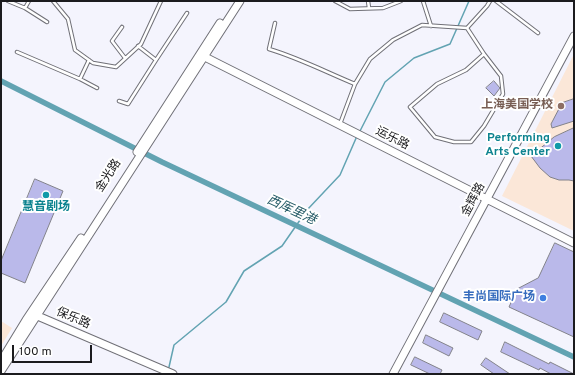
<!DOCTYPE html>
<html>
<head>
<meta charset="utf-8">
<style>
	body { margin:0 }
	#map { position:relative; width:575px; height:375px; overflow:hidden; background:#f4f4fd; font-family:Overpass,sans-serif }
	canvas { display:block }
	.frame { position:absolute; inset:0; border:2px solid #1b1b1e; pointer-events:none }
	.scale { position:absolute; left:12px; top:345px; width:80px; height:18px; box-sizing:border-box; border:2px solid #1b1b1e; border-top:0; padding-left:5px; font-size:12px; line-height:14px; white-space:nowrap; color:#1b1b1e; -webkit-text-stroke:3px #fff; paint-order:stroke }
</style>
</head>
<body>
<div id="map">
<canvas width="575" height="375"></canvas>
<div class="frame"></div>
<div class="scale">100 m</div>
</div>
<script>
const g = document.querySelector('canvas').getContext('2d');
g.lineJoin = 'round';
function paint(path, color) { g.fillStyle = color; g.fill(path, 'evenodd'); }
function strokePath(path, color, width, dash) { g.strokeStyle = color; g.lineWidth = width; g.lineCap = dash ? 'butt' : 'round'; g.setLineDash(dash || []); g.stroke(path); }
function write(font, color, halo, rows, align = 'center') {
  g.font = font + ' Overpass,"Noto Sans SC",sans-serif'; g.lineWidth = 4; g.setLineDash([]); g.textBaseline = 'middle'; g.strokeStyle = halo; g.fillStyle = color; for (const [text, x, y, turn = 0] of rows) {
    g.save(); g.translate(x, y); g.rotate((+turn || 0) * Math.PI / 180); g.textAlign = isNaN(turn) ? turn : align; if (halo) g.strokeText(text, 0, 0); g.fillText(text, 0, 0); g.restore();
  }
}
paint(new Path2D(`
	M 574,54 L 574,231 L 502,196 Z
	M 1,321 L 12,328 L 1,346 Z`), '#fbe7d8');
strokePath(new Path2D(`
	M 359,133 L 385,82 L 414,58 L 450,44 L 469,1
	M 169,367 L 174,345 L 226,302 L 244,271 L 282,246 L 307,210 L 340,175 L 357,136`), '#62a3b2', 1.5);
strokePath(new Path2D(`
	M 1,81 L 162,162 L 574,357`), '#62a3b2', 5.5);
const building = new Path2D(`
	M 494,81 L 500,88 L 494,96 L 486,88 Z
	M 574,99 L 574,121 L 552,128 L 551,124 L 562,103 Z
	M 574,128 L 574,181 L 569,180 L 559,180 L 550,177 L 540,168 L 531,156 L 554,137 Z
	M 35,179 L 63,191 L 25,283 L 1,273 L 1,261 Z
	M 555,243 L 574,252 L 574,337 L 509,307 L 517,289 L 538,278 Z
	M 444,313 L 482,331 L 478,340 L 440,322 Z
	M 426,335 L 453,348 L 449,356 L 423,343 Z
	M 505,342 L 549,364 L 550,362 L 574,374 L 551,374 L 540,368 L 539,370 L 501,352 Z
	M 415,357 L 442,370 L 440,374 L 430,374 L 411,365 Z
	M 486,358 L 510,374 L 494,374 L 481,365 Z`);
paint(building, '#bab9ea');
strokePath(building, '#82828a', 1);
const service = new Path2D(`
	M 8,1 L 25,8 L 29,1
	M 53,1 L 68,19 L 75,50 L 93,63 L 116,67 L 141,44 L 161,1
	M 335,1 L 350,9 L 383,8 L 401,1
	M 368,1 L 369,8
	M 423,1 L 431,26
	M 496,1 L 538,33
	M 25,8 L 47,22
	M 275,23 L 269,49 C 299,58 326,72 355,84
	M 122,27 L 112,41 L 125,58
	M 467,28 L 484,54 L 501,76 L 503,94 L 484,126 L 471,142 L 454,142 L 435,137 L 410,107 L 437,84 L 466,70 L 484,54
	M 138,46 L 156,60 L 187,13
	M 17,52 L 80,79
	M 89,60 L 80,79 L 97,88
	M 119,101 L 128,104 L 156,60
	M 340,124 L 355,84 L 370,59 L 393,40 L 422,25 L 467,28 L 487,6 L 490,1`);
const tertiary = new Path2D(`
	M 201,55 L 574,243
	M 137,152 L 220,23
	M 33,314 L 173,374
	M 1,361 L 26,320 L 81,238
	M 1,371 L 240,1
	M 393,374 L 574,36`);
strokePath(service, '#707077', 4.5);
strokePath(tertiary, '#707077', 9);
strokePath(service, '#fff', 2.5);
strokePath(tertiary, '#fff', 7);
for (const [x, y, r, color] of [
	[561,106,4,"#8d6e63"],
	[558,146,4,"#0f9aa8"],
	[46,195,4,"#0f9aa8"],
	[543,298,4,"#3f7fe0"]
]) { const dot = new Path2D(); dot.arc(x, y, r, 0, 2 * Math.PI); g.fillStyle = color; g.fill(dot); strokePath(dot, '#fff', 1.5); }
write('bold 12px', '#785e54', '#fff', [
	["上海美国学校",553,106]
], 'right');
write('12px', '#1b1b1e', '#fff', [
	["运乐路",392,139,27],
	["金光路",109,176,-57],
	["金辉路",474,200,-62],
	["保乐路",73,319,23]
]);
write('bold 12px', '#0d838f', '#fff', [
	["Performing",550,139],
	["Arts Center",550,153],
	["慧音剧场",46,208,"center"]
], 'right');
write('bold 12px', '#366cbe', '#fff', [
	["丰尚国际广场",535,298]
], 'right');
write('italic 13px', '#265c68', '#fff', [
	["西厍里港",291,211,25]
]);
</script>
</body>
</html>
